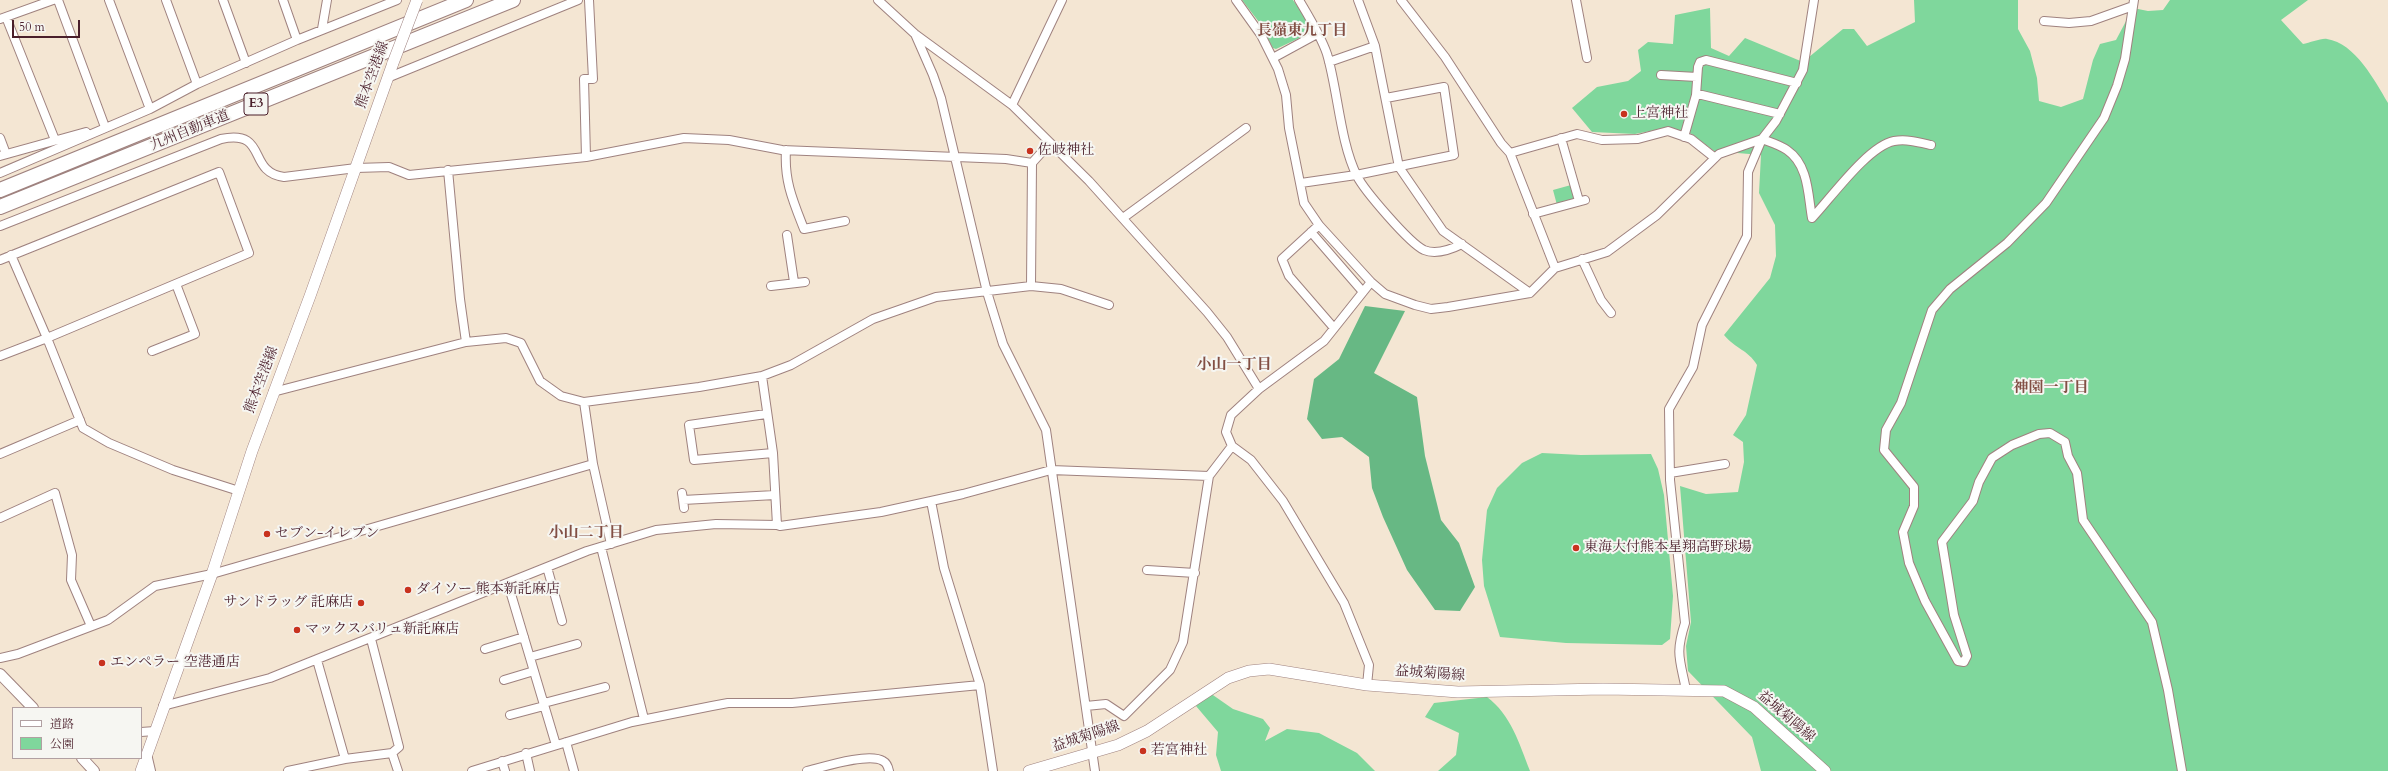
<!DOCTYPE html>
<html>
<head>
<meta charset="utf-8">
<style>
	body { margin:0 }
	#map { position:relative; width:2388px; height:771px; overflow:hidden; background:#f4e6d3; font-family:Cardo,"Noto Serif JP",serif }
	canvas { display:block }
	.legend { position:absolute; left:12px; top:707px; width:130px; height:52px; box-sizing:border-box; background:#f6f6f2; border:1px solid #b1a0a2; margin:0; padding:5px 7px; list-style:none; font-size:12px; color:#4a1f2b }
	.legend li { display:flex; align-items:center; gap:8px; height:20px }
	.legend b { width:20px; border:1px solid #b1a0a2 }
	.scale { position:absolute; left:12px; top:20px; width:68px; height:18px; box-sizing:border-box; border:2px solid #4a1f2b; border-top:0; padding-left:5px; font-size:12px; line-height:14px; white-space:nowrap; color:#4a1f2b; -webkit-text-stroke:3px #f6f6f2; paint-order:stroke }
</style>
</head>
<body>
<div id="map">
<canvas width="2388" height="771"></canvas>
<ul class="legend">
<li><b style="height:5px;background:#fff"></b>道路</li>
<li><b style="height:11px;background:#7fd79c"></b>公園</li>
</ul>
<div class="scale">50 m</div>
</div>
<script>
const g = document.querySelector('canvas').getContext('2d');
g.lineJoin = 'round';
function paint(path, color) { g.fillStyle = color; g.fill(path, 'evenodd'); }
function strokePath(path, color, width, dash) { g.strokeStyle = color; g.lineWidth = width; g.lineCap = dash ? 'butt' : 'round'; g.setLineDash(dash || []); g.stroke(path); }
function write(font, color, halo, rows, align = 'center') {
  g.font = font + ' Cardo,"Noto Serif JP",serif'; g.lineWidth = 4; g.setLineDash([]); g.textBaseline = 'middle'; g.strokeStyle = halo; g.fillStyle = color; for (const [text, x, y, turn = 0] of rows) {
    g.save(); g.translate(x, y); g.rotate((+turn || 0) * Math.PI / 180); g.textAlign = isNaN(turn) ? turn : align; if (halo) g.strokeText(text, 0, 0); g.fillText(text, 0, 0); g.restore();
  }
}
paint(new Path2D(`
	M 1242,0 L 1293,0 C 1299,9 1311,23 1308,34 L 1276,49 L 1273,48 L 1259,22 Z
	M 1914,0 L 2018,0 L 2018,29 L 2030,51 L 2037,78 L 2039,101 L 2061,107 L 2083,99 L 2093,60 L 2100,44 L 2116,40 L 2133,8 L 2148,11 L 2163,10 L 2170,0 L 2308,0 L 2281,20 L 2303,44 C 2310,43 2321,38 2327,39 C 2355,43 2375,81 2388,103 L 2388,771 L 1761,771 L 1752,737 L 1688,671 L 1686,646 L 1691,622 L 1680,486 L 1706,494 L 1738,492 L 1744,462 L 1743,442 L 1733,435 L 1746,415 L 1757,365 C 1748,350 1736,349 1724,335 L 1770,278 L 1776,256 L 1775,225 L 1759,193 L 1761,155 L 1714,151 L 1692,134 L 1666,128 L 1635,134 L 1592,132 L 1572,108 L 1597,87 L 1628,81 L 1641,71 L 1638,50 L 1648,42 L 1673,44 L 1675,15 L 1710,8 L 1711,48 L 1729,56 L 1745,38 L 1803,62 L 1843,29 L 1854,29 L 1867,46 L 1915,22 Z
	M 1571,185 L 1575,200 L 1557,205 L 1553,190 Z
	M 1542,453 L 1581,455 L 1651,454 L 1658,469 L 1664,495 L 1673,596 L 1670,639 L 1662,645 L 1566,643 L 1500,637 L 1484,586 L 1482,560 L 1487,510 L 1497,488 L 1522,463 Z
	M 1210,693 L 1233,709 L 1263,719 L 1270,728 L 1265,741 L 1287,729 L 1319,733 L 1357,753 L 1375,771 L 1221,771 L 1216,755 L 1218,732 L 1196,706 Z
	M 1487,697 C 1511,715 1519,743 1530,771 L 1438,771 L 1456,755 L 1459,733 L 1425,717 L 1434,703 Z`), '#7fd79c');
paint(new Path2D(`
	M 1365,306 L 1405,311 L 1374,373 L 1417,397 L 1425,456 L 1441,520 L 1459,543 L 1475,587 L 1460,611 L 1435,610 L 1407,570 L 1383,517 L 1372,488 L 1369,457 L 1342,437 L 1322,439 L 1307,419 L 1314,379 L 1339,359 Z`), '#67b884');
const minor = new Path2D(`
	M 58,0 L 105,127
	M 109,0 L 150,109
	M 166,0 L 197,84
	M 223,0 L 246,63
	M 283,0 L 297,40
	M 878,0 L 915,34 L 1012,105 L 1089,181 L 1207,312 L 1227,337 L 1259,389
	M 1236,0 L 1261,35 L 1278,69 L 1286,95 L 1289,128 L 1304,203 L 1319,225 L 1371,282 L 1385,294 L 1415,305 L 1431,309 L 1448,307 L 1530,293 L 1555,268 L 1607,252 L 1657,215 L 1719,154 L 1762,139 C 1770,142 1780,145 1787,150 C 1809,165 1808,196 1812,218 C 1831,198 1868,146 1894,141 C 1907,139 1918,142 1931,145
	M 1299,0 C 1309,17 1321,36 1327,54 C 1338,91 1340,142 1357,176 C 1364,190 1409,243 1424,250 C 1436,255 1450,250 1462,244
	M 1358,0 L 1375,46 L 1399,167 L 1443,231 L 1530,293
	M 1401,0 L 1445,57 L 1501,143 L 1510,153 L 1555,268
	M 1576,0 L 1587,58
	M 2134,0 L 2125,59 L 2117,86 L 2104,118 L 2046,203 L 2007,243 L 1950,289 L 1932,310 L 1901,403 L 1886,430 L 1884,450 L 1914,487 L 1914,506 L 1903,532 L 1909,563 L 1925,601 L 1958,661 L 1964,662 L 1967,656 L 1954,615 L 1942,542 L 1973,501 L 1979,482 L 1992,458 L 2012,445 L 2039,434 L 2050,433 L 2065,442 L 2068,456 L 2077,473 L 2083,520 L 2152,622 L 2168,690 L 2182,771
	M 6,17 L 55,140
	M 0,19 L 53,0
	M 2044,21 L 2069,23 L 2091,21 L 2133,6
	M 322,29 L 327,0
	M 915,34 L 933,75 L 941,98 L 987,292 L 1003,344 L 1046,430 L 1095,771
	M 1273,58 L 1317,34
	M 1329,62 L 1375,46
	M 1661,75 L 1697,77
	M 387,78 L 578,0
	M 1696,95 L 1702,95 L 1780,114
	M 1012,105 L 1062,0
	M 1684,137 L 1696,95 L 1698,67 L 1700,62 L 1706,60 L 1797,83
	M 0,138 L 6,154
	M 1561,138 L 1579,201
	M 786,150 C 784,181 793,201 804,229 L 845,221
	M 1510,153 L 1577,134 L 1602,140 L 1638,139 L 1668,131 L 1691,139 L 1715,158
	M 0,156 L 86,132
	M 586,157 L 584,79 L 593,79 L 589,0
	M 448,170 L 460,299 L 466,342
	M 0,173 L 150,109 L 197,84 L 297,40 L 397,0
	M 1301,183 L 1356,175 L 1454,155 L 1444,87 L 1386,98
	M 1533,214 L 1585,200
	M 1123,218 L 1246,128
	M 1319,225 L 1282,259 L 1289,276 L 1334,328
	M 0,226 L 221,139 C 269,129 246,172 284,177 L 356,168 L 389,167 L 409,175 L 586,157 L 684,138 L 729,140 L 782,150 L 1006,159 L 1032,163
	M 1311,232 L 1363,292
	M 787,235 L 794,282
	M 1582,259 L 1601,300 L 1611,313
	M 0,260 L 219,172 L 249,253 L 47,338 L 83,428 L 109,443 L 173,470 L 239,491
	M 771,286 L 805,282
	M 1031,286 L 1061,289 L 1109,305
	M 152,351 L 195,334 L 176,284
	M 0,356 L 47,338 L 11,255
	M 762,376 L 773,453 L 777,525
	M 273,392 L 466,342 L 506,338 L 521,343 L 540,381 L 561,396 L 584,402 L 699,387 L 762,376 L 791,365 L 873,319 L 936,297 L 1031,286 L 1032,163 L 1050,143
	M 766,414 L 689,425 L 694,460 L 773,453
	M 1232,446 L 1251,460 L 1283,501 L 1344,603 L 1369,665 L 1367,685
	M 0,454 L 80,420
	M 593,464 L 611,544
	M 1670,473 L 1725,464
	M 682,493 L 683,500 L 775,495
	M 683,500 L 684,508
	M 931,501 L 944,568 L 980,685 L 993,771
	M 0,518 L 55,493 L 72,555 L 71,580 L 91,626
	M 601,547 L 644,719
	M 547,567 L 562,621
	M 1147,570 L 1195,573
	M 508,584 L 556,745
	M 371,639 L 399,747 L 392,753 L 398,771
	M 485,649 L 524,637
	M 530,657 L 577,644
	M 0,658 L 18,654 L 108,620 L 155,586 L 212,574 L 593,464 L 584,402
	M 317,660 L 345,759 L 392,753
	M 504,680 L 534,671
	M 1686,690 C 1680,659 1675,654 1685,623 L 1670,480 L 1669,409 L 1693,367 L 1702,325 L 1747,236 L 1748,172 L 1762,139 L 1776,121 L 1803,70 L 1814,0
	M 544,703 L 605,687
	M 163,706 L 270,678 L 587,551 L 656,530 L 716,524 L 777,525 L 780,526 L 881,512 L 963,494 L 1051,470 L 1209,476
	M 1086,706 L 1106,704 L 1124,716 L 1170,670 L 1183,642 L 1209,476 L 1232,446 L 1226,432 L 1231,415 L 1259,389 L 1324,341 L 1371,282
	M 510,715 L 544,706
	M 141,732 L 155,731
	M 566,742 L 574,771
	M 526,753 L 530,771
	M 147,754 L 151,771
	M 502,761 L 505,771
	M 288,771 L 345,759
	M 472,771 L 632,722 L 712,706 L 728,703 L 792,703 L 980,685
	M 807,771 C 823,767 869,752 883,761 C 887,763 888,766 889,771`);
const tertiary = new Path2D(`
	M 0,674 L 33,708
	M 82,758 L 94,771`);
const secondary = new Path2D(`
	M 141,771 L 212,574 L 252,451 L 310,296 L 393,63
	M 1029,771 L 1118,745 L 1147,731 L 1228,678 L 1249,671 L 1269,669 L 1367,685 L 1458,692 L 1603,689 L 1724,691 L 1754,707 L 1825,771`);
const motorway = new Path2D(`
	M 0,190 L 466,0
	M 0,207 L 513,0`);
strokePath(minor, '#9f827f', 10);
strokePath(tertiary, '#9f827f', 12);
strokePath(secondary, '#9f827f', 12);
strokePath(motorway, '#9f827f', 16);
strokePath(minor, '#fff', 8);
strokePath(tertiary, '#fff', 10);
strokePath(secondary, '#fff', 11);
strokePath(motorway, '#fff', 14);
const secondaryBridge = new Path2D(`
	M 393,63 L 417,0`);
strokePath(secondaryBridge, '#9f827f', 12, []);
strokePath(secondaryBridge, '#fff', 11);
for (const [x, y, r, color] of [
	[1624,114,4,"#c8321e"],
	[1030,151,4,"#c8321e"],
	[267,534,4,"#c8321e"],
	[1576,548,4,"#c8321e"],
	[408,590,4,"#c8321e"],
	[361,603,4,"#c8321e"],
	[297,630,4,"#c8321e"],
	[102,663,4,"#c8321e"],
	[1143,751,4,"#c8321e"]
]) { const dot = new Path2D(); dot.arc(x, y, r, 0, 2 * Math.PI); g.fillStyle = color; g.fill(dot); strokePath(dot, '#f6f6f2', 1.5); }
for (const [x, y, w] of [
	[256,104,24]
]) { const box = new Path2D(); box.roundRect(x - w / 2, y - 11, w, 22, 3); g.fillStyle = '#f6f6f2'; g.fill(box); strokePath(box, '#4a1f2b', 1); }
write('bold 13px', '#4a1f2b', null, [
	["E3",256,104]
]);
write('14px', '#4a1f2b', '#f6f6f2', [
	["熊本空港線",373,75,-70],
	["九州自動車道",190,131,-22],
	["熊本空港線",262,380,-69],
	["益城菊陽線",1430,674,4],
	["益城菊陽線",1786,717,41],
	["益城菊陽線",1086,737,-18]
]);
write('14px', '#4a1f2b', '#f6f6f2', [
	["上宮神社",1632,114],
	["佐岐神社",1038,151],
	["セブン-イレブン",275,534],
	["東海大付熊本星翔高野球場",1584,548],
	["ダイソー 熊本新託麻店",416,590],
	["サンドラッグ 託麻店",353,603,"right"],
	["マックスバリュ新託麻店",305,630],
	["エンペラー 空港通店",110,663],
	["若宮神社",1151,751]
], 'left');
write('bold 15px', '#824f44', '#f6f6f2', [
	["長嶺東九丁目",1302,32],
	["小山一丁目",1234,366],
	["神園一丁目",2051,389],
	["小山二丁目",586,534]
]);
</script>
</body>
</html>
